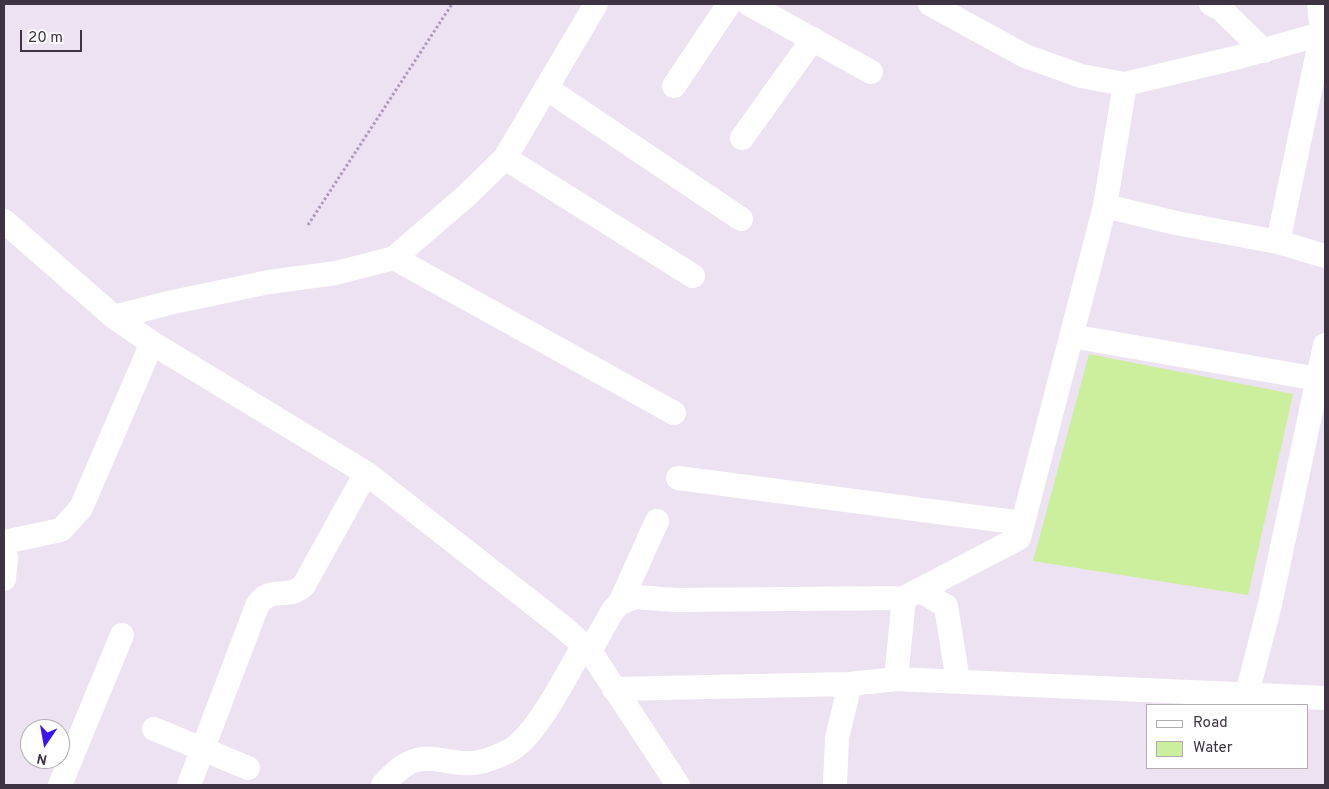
<!DOCTYPE html>
<html>
<head>
<meta charset="utf-8">
<style>
	body { margin:0 }
	#map { position:relative; width:1329px; height:789px; overflow:hidden; background:#ede2f1; font-family:Overpass,sans-serif }
	canvas { display:block }
	.frame { position:absolute; inset:0; border:5px solid #3d3342; pointer-events:none }
	.legend { position:absolute; left:1146px; top:704px; width:162px; height:65px; box-sizing:border-box; background:#fff; border:1px solid #b1adb3; margin:0; padding:6px 9px; list-style:none; font-size:15px; color:#3d3342 }
	.legend li { display:flex; align-items:center; gap:10px; height:25px }
	.legend b { width:25px; border:1px solid #b1adb3 }
	.north { position:absolute; left:20px; top:719px; width:50px; height:50px; box-sizing:border-box; background:#fff; border:1px solid #b1adb3; border-radius:50%; rotate:192deg; font-size:14px; font-weight:700; line-height:20px; text-align:center; color:#3d3342 }
	.north::after { content:''; display:block; margin:auto; width:18px; height:22px; background:#3c12f8; clip-path:polygon(50% 0,100% 100%,50% 72%,0 100%) }
	.scale { position:absolute; left:20px; top:30px; width:62px; height:22px; box-sizing:border-box; border:2px solid #3d3342; border-top:0; padding-left:6px; font-size:15px; line-height:18px; white-space:nowrap; color:#3d3342; -webkit-text-stroke:4px #fff; paint-order:stroke }
</style>
</head>
<body>
<div id="map">
<canvas width="1329" height="789"></canvas>
<div class="frame"></div>
<ul class="legend">
<li><b style="height:6px;background:#fff"></b>Road</li>
<li><b style="height:14px;background:#cbef9d"></b>Water</li>
</ul>
<div class="north">N</div>
<div class="scale">20 m</div>
</div>
<script>
const g = document.querySelector('canvas').getContext('2d');
g.lineJoin = 'round';
function paint(path, color) { g.fillStyle = color; g.fill(path, 'evenodd'); }
function strokePath(path, color, width, dash) { g.strokeStyle = color; g.lineWidth = width; g.lineCap = dash ? 'butt' : 'round'; g.setLineDash(dash || []); g.stroke(path); }
paint(new Path2D(`
	M 1089,354 L 1293,394 L 1248,595 L 1033,561 Z`), '#cbef9d');
strokePath(new Path2D(`
	M 308,225 L 452,4`), '#b196be', 3, [2.5, 2.5]);
strokePath(new Path2D(`
	M 749,4 L 871,72
	M 930,4 L 1025,56 L 1081,76 L 1125,84 L 1239,57 L 1325,33
	M 1211,4 L 1221,9 L 1264,51
	M 674,86 L 729,4
	M 546,88 L 741,219
	M 742,138 L 813,39
	M 505,158 L 693,276
	M 1105,206 L 1176,223 L 1278,242 L 1325,256
	M 4,221 L 114,317 L 152,343 L 366,473 L 563,627 L 590,651 L 678,785
	M 1278,242 L 1322,33 L 1319,4
	M 394,258 L 674,413
	M 114,317 L 173,302 L 269,282 L 336,273 L 394,258 L 466,196 L 505,158 L 596,4
	M 1071,336 L 1318,379
	M 678,478 L 1022,523
	M 4,542 L 61,530 L 81,508 L 152,343
	M 4,551 L 6,558 L 4,579
	M 919,590 L 946,606 L 958,681
	M 620,603 L 657,521
	M 590,651 L 613,610 L 620,603 L 635,597 L 676,600 L 904,598
	M 896,679 L 904,598 L 1019,538 L 1105,206 L 1125,84
	M 614,689 L 850,684 L 896,679 L 1325,698
	M 1247,694 L 1270,604 L 1325,345
	M 154,729 L 248,768
	M 60,785 L 122,635
	M 189,785 L 257,606 C 270,584 289,601 304,585 L 366,473
	M 383,785 C 390,777 399,768 409,763 C 426,754 444,762 462,763 C 478,765 495,758 509,751 C 537,736 567,673 584,645
	M 835,785 L 837,738 L 850,684`), '#fff', 24);
</script>
</body>
</html>
